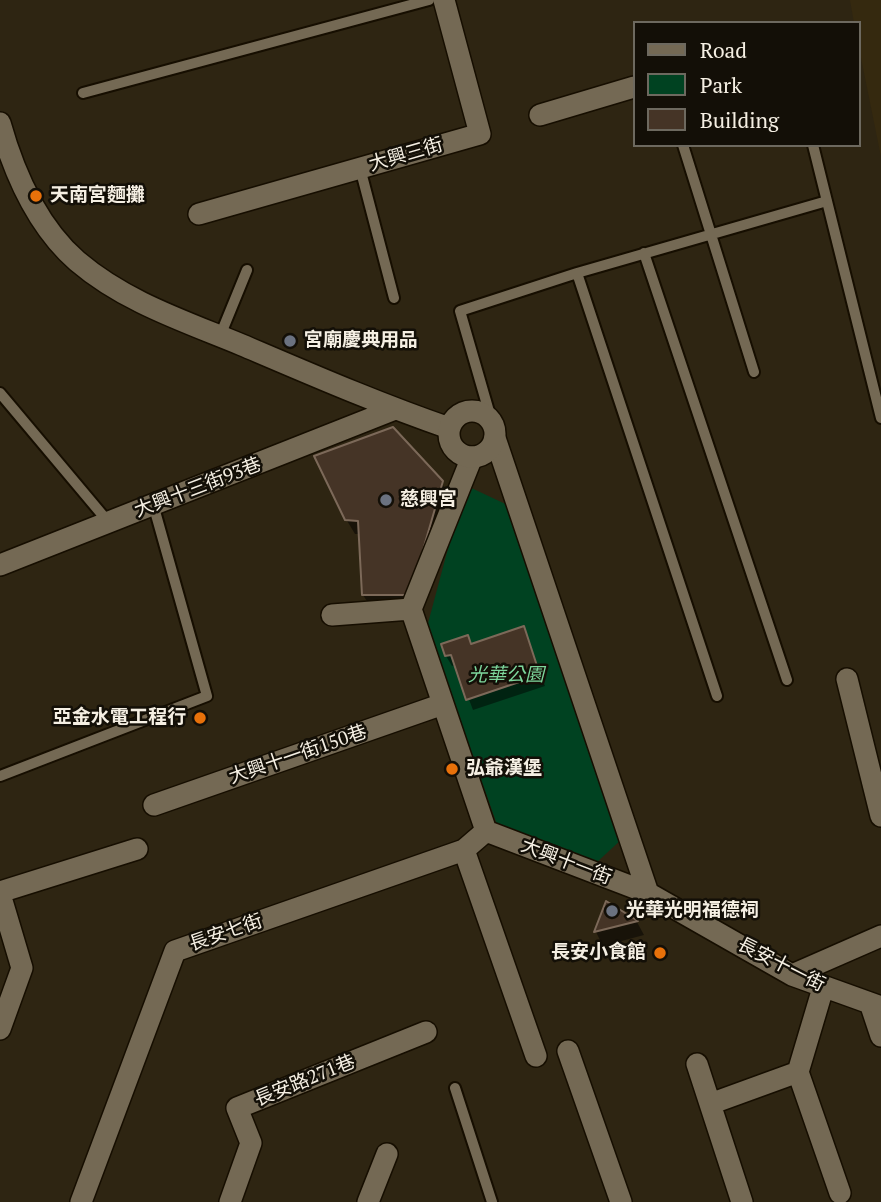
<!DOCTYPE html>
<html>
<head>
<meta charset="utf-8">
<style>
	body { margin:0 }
	#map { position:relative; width:881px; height:1202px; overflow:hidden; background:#2e2512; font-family:"PT Serif",serif }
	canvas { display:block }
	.legend { position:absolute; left:633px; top:21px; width:228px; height:126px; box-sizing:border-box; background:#130f07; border:2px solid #6d695f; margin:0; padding:9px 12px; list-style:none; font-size:21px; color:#f5efe3 }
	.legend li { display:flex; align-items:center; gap:14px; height:35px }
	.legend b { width:35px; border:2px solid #6d695f }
</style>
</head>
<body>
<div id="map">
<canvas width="881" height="1202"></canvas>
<ul class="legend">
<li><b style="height:9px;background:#746954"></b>Road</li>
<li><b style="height:19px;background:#004221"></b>Park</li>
<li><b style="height:19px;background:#453426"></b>Building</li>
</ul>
</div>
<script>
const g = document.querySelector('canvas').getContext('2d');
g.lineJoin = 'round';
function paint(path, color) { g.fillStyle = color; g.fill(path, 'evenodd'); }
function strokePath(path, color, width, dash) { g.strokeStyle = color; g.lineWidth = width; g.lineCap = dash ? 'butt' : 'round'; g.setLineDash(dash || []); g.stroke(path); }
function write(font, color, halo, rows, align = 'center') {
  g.font = font + ' "PT Serif","Noto Sans TC",serif'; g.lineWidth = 5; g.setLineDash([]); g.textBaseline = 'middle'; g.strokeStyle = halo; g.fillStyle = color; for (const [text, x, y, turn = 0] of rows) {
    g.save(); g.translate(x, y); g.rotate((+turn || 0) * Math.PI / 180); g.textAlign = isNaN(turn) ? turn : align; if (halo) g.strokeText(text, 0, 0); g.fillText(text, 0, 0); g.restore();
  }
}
paint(new Path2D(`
	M 850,0 L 881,0 L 881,157 L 858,43 L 858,23 L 854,23 Z`), '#35290f');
paint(new Path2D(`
	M 465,485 L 514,508 L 623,838 L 595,864 L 500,833 L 427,627 Z`), '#004221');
paint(new Path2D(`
	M 441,482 L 450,496 L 417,609 L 372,609 L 363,595 L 361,534 L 355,534 L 346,519 Z
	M 524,628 L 545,686 L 473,710 L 456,665 L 452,666 L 446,656 L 467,637 L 472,645 Z
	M 606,903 L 637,922 L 644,935 L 603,946 L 596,932 Z`), '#0007');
const building = new Path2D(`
	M 393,427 L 443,481 L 410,595 L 362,595 L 358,521 L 345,520 L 314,456 Z
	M 524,626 L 540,675 L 466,700 L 451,655 L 445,656 L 441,644 L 468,635 L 471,644 Z
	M 606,901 L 638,921 L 594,932 Z`);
paint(building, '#453426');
strokePath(building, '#7c6959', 2);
const lane = new Path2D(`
	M 83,93 L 429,0
	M 683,145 L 754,372
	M 813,145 L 881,418
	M 360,168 L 394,298
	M 644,253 L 787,680
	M 577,273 L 717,696
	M 220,336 L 247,270
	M 0,393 L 110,524
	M 492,422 L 460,311 L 577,273 L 827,201
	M 0,776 L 207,696 L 153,504
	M 455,1088 L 492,1202`);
const street = new Path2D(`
	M 540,115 L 634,87
	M 0,123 C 14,173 36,225 77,261 C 125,302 184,321 242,345 C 310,374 379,404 449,428
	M 199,214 L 480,134 L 444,0
	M 495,438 L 648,893
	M 472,457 L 411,609 L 486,831 L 648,893 L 792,975 L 881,1007
	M 0,565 L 395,409
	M 332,615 L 411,609
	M 847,679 L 881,816
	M 154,805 L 443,704
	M 464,850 L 536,1056
	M 0,892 L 137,849
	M 0,894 L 22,968 L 0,1029
	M 792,975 L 881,936
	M 870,1003 L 881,1036
	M 568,1051 L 621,1202
	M 697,1064 L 742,1202
	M 798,1072 L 840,1193
	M 710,1104 L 798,1072 L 823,988
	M 81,1202 L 175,951 L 464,850 L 486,831
	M 230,1202 L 251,1143 L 237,1108 L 426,1032
	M 368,1202 L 387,1154`);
const secondary = new Path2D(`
	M449 434a23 23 0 1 1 46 0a23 23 0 1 1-46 0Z`);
strokePath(lane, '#160e00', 14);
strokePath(street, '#160e00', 24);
strokePath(secondary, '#160e00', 24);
strokePath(lane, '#746954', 10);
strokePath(street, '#746954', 21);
strokePath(secondary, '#746954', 21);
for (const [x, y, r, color] of [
	[36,196,7,"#e8710a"],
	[290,341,7,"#6b7280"],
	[386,500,7,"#6b7280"],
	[200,718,7,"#e8710a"],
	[452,769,7,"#e8710a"],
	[612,911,7,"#6b7280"],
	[660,953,7,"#e8710a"]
]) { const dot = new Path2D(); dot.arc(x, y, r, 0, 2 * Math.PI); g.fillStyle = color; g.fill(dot); strokePath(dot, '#130f07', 2.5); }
write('19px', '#f5efe3', '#130f07', [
	["大興三街",406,155,-16],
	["大興十三街93巷",198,488,-21],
	["大興十一街150巷",298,755,-19],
	["大興十一街",566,862,21],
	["長安七街",226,933,-19],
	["長安十一街",781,965,27],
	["長安路271巷",305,1081,-22]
]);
write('bold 19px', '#f5efe3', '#130f07', [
	["天南宮麵攤",50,196],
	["宮廟慶典用品",304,341],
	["慈興宮",400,500],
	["亞金水電工程行",186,718,"right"],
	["弘爺漢堡",466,769],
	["光華光明福德祠",626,911],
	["長安小食館",646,953,"right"]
], 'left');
write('italic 19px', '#7dd69c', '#130f07', [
	["光華公園",506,676]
]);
</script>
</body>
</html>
